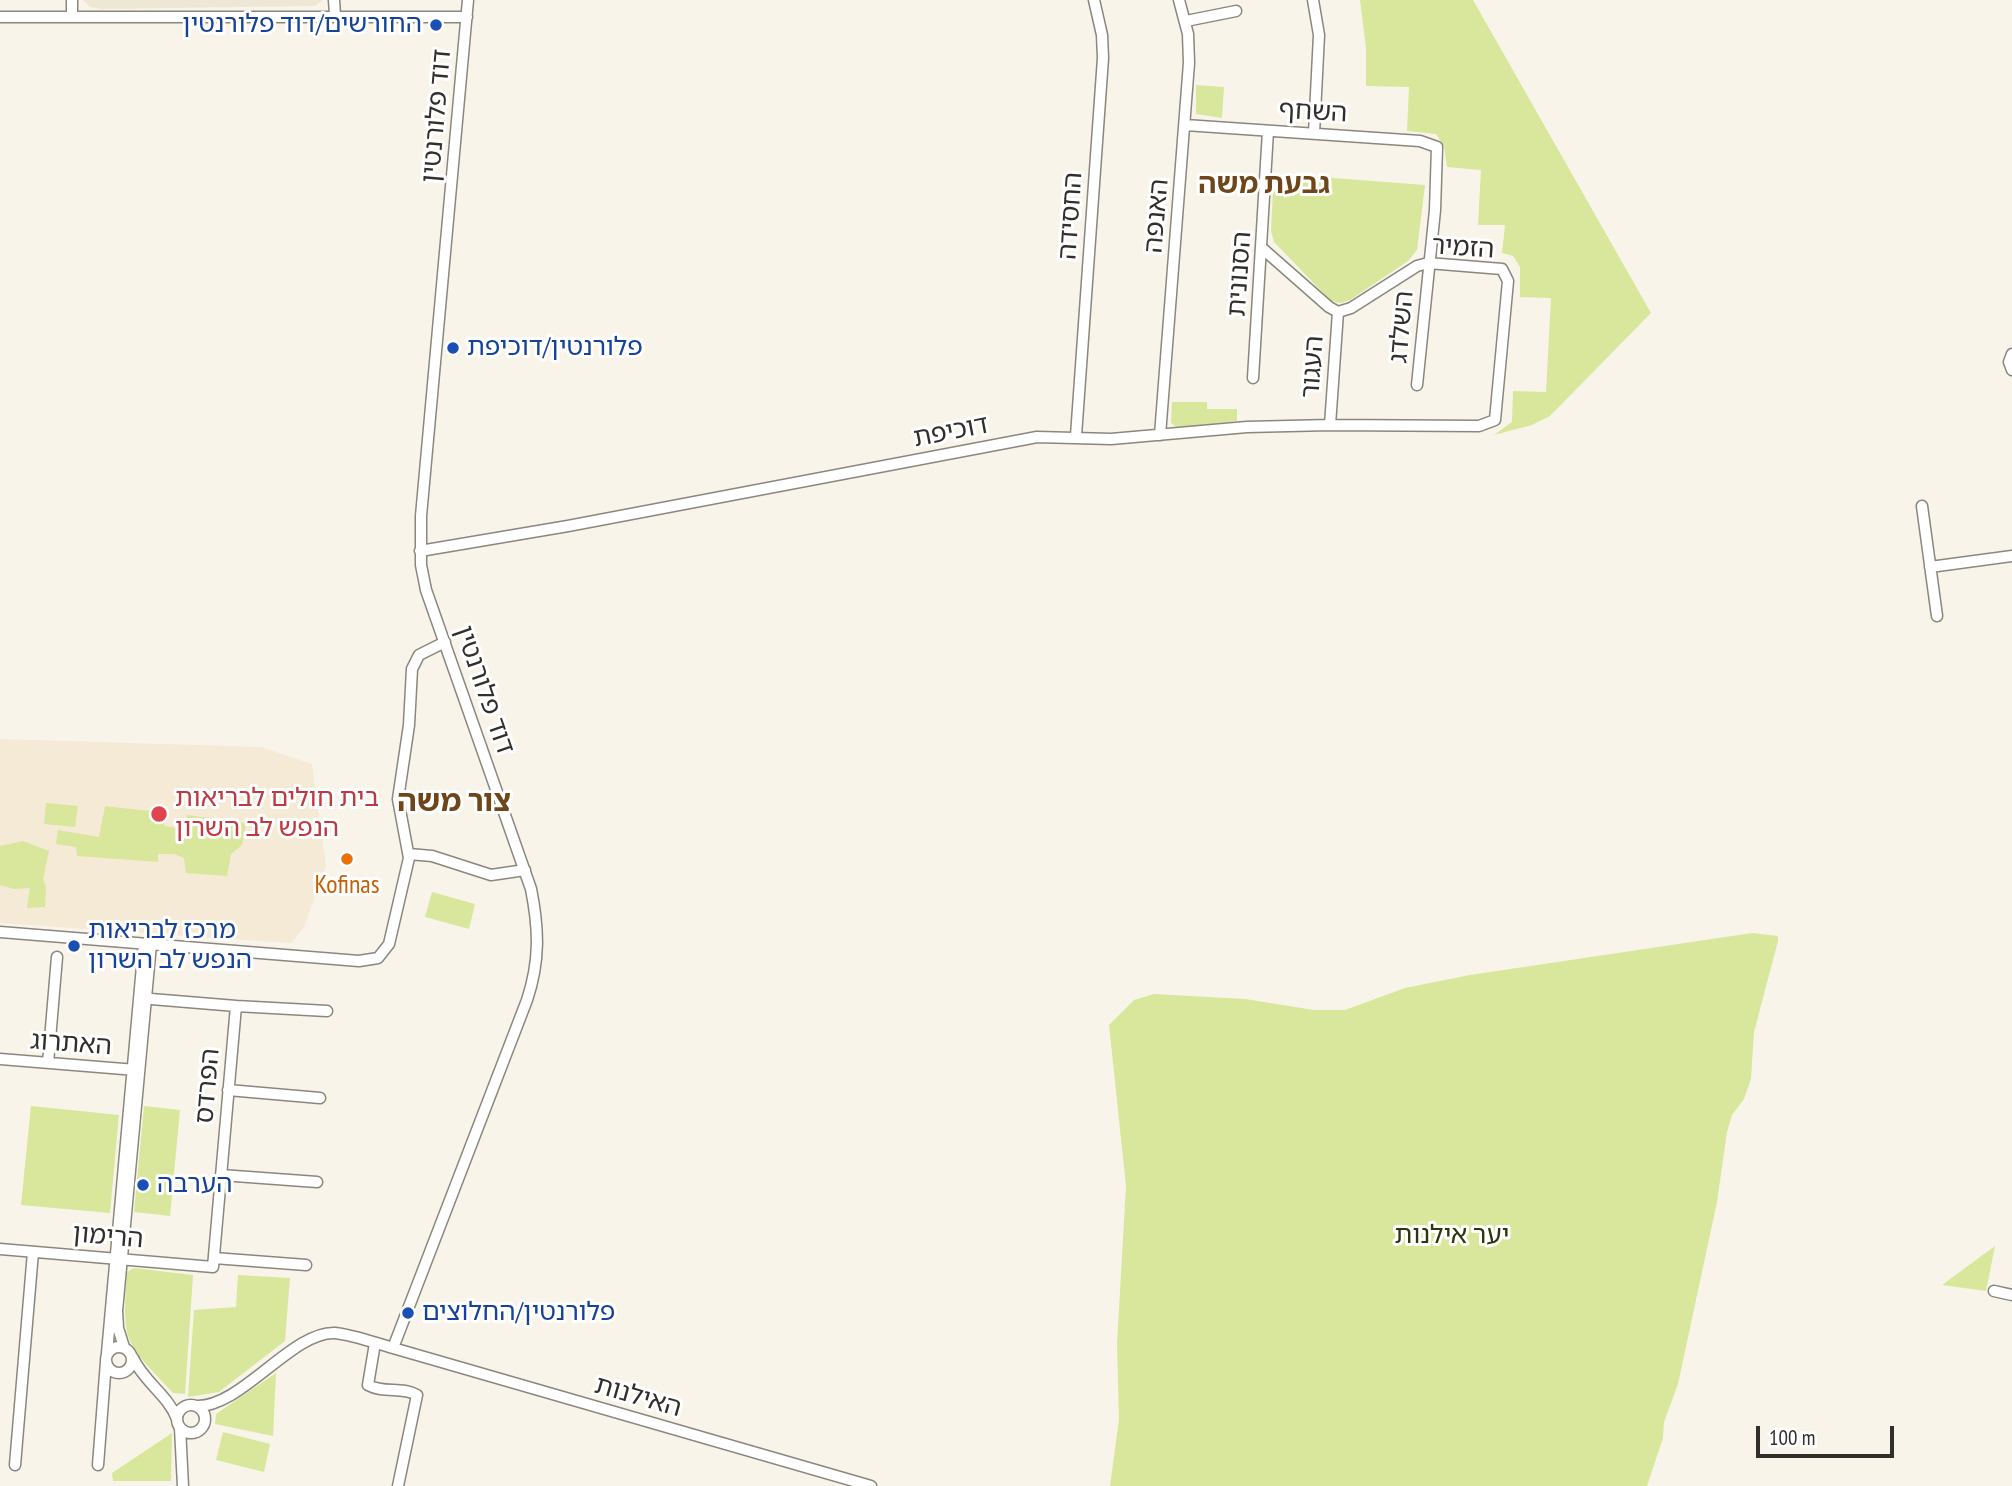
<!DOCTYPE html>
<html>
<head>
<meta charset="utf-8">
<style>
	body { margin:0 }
	#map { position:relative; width:2012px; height:1486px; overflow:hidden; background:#f9f4ea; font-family:"PT Sans Narrow",sans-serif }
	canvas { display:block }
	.scale { position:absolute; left:1756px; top:1426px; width:138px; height:32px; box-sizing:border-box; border:4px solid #312f2b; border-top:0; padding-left:9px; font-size:21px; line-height:24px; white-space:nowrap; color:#312f2b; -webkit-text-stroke:5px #fff; paint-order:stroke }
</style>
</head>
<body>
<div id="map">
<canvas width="2012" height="1486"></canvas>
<div class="scale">100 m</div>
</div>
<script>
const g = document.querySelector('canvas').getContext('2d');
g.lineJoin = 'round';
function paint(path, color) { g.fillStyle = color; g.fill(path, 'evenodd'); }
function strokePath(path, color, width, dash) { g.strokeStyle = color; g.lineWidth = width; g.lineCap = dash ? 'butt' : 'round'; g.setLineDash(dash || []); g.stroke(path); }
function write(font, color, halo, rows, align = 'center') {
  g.font = font + ' "PT Sans Narrow","Noto Sans Hebrew",sans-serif'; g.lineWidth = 6; g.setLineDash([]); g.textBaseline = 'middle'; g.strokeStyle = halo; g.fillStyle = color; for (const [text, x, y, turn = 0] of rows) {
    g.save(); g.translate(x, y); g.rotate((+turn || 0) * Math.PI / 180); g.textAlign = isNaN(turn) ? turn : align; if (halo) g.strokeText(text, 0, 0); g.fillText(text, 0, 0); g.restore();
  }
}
paint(new Path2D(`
	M 83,0 L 323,0 L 315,6 L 102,9 L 90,7 Z`), '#eee7d6');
paint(new Path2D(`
	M 0,739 L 261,747 L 312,764 L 326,865 L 304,927 L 292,943 L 288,943 L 0,923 Z`), '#f4ead5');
paint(new Path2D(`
	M 1360,0 L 1473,0 L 1651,313 L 1550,416 L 1532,425 L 1494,435 L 1512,422 L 1513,391 L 1546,392 L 1551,298 L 1520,297 L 1520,267 L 1513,256 L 1502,253 L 1505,225 L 1478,225 L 1481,170 L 1447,167 L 1444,146 L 1436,134 L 1407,131 L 1409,87 L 1366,86 L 1366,48 Z
	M 1196,85 L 1224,87 L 1222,118 L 1196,114 Z
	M 1294,175 L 1425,185 L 1417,250 L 1408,261 L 1350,300 L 1341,303 L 1331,301 L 1274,242 L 1271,231 L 1273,188 L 1292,189 Z
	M 1172,402 L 1207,402 L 1207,409 L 1237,409 L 1237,421 L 1178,428 L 1171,423 Z
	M 46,803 L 78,806 L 75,827 L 44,824 Z
	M 105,806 L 166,813 L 164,826 L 184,829 L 187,815 L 246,823 L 242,845 L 231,854 L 227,876 L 186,873 L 184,858 L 174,854 L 158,854 L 158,862 L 77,856 L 76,847 L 56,844 L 58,830 L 99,837 Z
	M 23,841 L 49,851 L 43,879 L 46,887 L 45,907 L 27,908 L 30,888 L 14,889 L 0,885 L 0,846 Z
	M 432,892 L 475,904 L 469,929 L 425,917 Z
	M 1752,933 L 1778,936 L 1778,941 L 1754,1032 L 1751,1079 L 1744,1099 L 1732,1115 L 1727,1132 L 1717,1202 L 1678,1384 L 1664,1422 L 1663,1438 L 1647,1486 L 1110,1486 L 1119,1419 L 1117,1344 L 1126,1186 L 1109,1025 L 1134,1000 L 1154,994 L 1245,999 L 1314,1010 L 1345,1010 L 1405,988 L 1470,975 Z
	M 31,1106 L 119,1115 L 110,1213 L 21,1205 Z
	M 144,1106 L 180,1110 L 170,1216 L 134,1212 Z
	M 1995,1246 L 1986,1291 L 1942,1285 Z
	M 134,1268 L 193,1275 L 185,1394 L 173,1393 C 124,1340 122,1345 127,1272 Z
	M 238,1275 L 290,1278 L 285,1341 L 219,1392 L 188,1397 L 194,1310 L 236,1307 Z
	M 276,1373 L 273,1436 L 215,1424 L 216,1414 Z
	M 223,1432 L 270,1444 L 264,1472 L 216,1460 Z
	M 172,1433 L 171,1481 L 113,1481 L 112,1473 Z`), '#d8e79b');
const minor = new Path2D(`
	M 72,0 L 72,16
	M 334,0 L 335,15
	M 1313,0 L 1319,35 L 1314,133
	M 0,17 L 467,17
	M 1186,21 L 1236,11
	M 1185,125 L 1420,141 L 1437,147 L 1435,210 L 1417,385
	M 2012,354 L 2009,362 L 2012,370
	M 1253,378 L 1268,131
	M 1330,425 L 1338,312
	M 1160,435 L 1189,63 L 1188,34 L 1179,0
	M 1076,436 L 1103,58 L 1102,35 L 1094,0
	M 1922,506 L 1937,616
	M 420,551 L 568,526 L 1037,437 L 1111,439 L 1247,427 L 1330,425 L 1479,426 L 1495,420 L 1508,281 L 1502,269 L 1428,263 L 1417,266 L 1351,308 L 1338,312 L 1329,307 L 1263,249
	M 1930,567 L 2012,556
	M 409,854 L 432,856 L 491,875 L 525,870
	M 0,932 L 359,961 L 378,958 L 389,944 L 409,858 L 398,799 L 409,725 L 412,669 L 419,655 L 445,642
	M 236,1006 L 327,1011
	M 0,1059 L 136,1070
	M 48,1063 L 57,957
	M 228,1090 L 320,1098
	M 221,1175 L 317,1182
	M 0,1249 L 213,1267 L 236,1006 L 139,998
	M 214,1258 L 306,1265
	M 1994,1291 L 2012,1295
	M 375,1343 L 368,1385 C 384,1394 402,1386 417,1395 L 398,1486
	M106 1360a13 13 0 1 1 26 0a13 13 0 1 1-26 0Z
	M 124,1347 L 118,1328 L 117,1311 L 151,944
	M 393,1348 L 527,1000 C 540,961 539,929 531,889 L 426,590 L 421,565 L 421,516 L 468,0
	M 107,1353 L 144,944
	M 133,1358 C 144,1382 168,1395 177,1419
	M177 1419a14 14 0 1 1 28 0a14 14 0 1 1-28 0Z
	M 196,1406 C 241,1408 292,1331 335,1333 C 354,1335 375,1343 393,1348 L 871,1486
	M 180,1428 L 183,1486
	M 15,1465 L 33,1252
	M 98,1465 L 106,1362`);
strokePath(minor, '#8a877e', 13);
strokePath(minor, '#fff', 10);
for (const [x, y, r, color] of [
	[436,25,7,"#1a4fb4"],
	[453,348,7,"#1a4fb4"],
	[159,814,9,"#e0444e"],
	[347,859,7,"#e8710a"],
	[74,946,7,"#1a4fb4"],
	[143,1185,7,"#1a4fb4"],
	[408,1313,7,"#1a4fb4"]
]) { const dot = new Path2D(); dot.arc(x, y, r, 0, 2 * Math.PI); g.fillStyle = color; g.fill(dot); strokePath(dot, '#fff', 2.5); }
write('26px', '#164399', '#fff', [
	["החורשים/דוד פלורנטין",422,25,"right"],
	["פלורנטין/דוכיפת",467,348],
	["מרכז לבריאות",88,931],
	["הנפש לב השרון",88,961],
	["הערבה",157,1185],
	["פלורנטין/החלוצים",422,1313]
], 'left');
write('26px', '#312f2b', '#fff', [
	["השחף",1313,112,3],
	["דוד פלורנטין",437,116,-85],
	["החסידה",1071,216,-86],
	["האנפה",1157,216,-85],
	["הזמיר",1463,248,4],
	["הסנונית",1240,274,-86],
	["השלדג",1402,327,-85],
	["העגור",1313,367,-86],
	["דוכיפת",951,432,-11],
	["דוד פלורנטין",484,690,71],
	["האתרוג",71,1044,4],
	["הפרדס",208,1086,-85],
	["הרימון",108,1237,5],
	["האילנות",638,1397,16]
]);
write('26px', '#be3a42', '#fff', [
	["בית חולים לבריאות",175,799],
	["הנפש לב השרון",175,829]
], 'left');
write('26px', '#c56008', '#fff', [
	["Kofinas",347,886]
]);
write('26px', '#2f350c', '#fff', [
	["יער אילנות",1452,1236]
]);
write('bold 28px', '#6e4619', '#fff', [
	["גבעת משה",1264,185]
]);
write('bold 30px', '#6e4619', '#fff', [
	["צור משה",454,802]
]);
</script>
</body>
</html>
